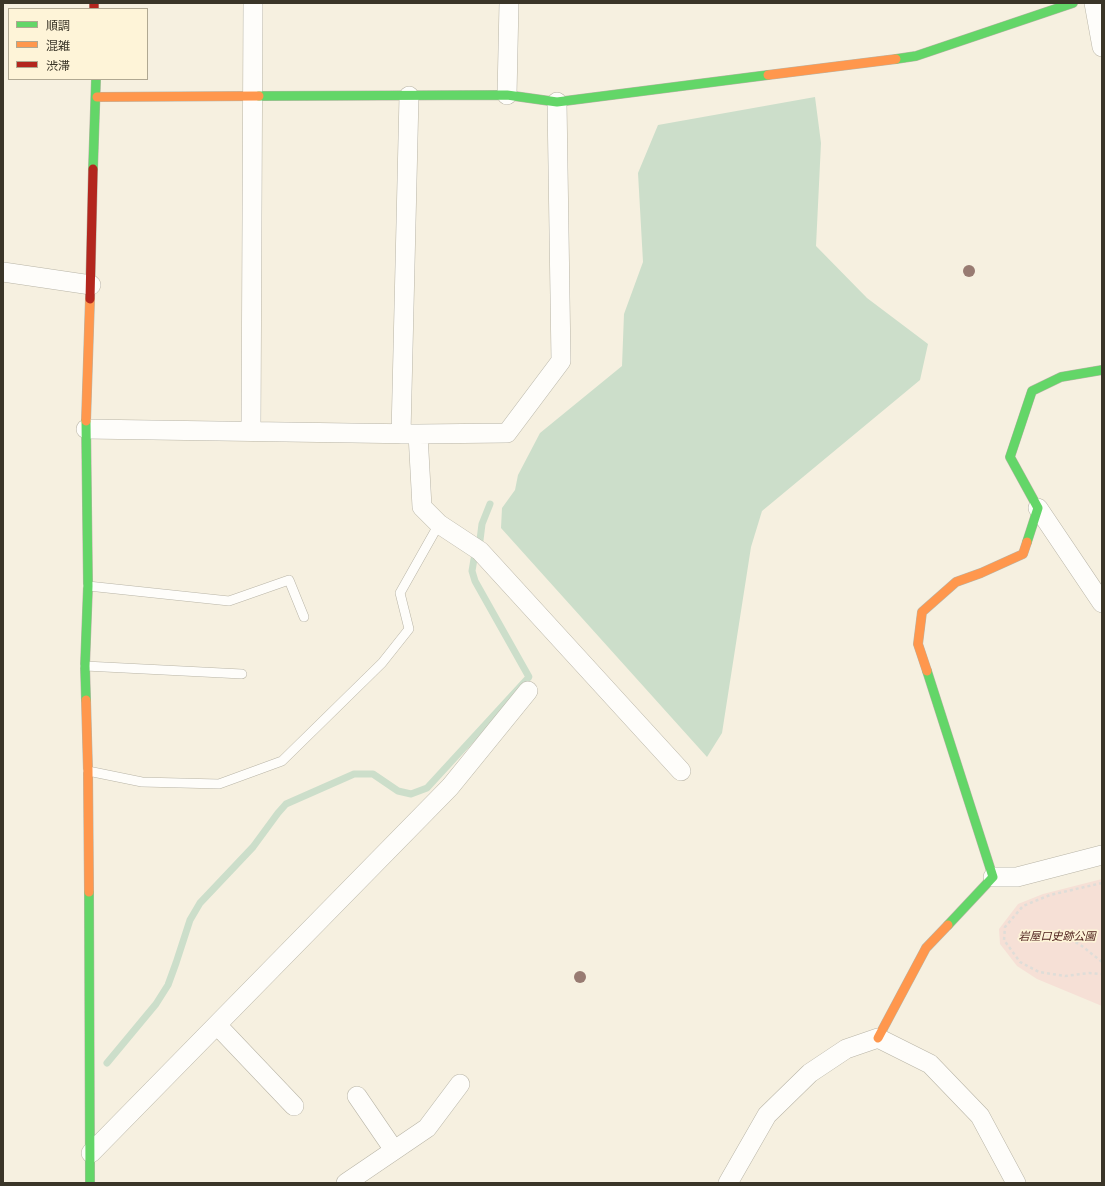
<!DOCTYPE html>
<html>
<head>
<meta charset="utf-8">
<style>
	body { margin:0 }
	#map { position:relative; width:1105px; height:1186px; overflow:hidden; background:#f6f0e0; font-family:"PT Serif","Noto Sans JP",serif }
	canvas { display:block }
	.frame { position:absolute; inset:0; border:4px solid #3a3528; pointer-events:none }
	.legend { position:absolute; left:8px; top:8px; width:140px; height:72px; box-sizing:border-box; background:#fef4d8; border:1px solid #b0a892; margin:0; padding:5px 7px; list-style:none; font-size:12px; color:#3a3528 }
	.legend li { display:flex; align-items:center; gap:8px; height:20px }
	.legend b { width:20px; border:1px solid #b0a892 }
</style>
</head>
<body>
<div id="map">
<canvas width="1105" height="1186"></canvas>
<div class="frame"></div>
<ul class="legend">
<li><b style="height:5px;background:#63d668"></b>順調</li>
<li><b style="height:5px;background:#ff974d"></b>混雑</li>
<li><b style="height:5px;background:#b3261e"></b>渋滞</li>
</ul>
</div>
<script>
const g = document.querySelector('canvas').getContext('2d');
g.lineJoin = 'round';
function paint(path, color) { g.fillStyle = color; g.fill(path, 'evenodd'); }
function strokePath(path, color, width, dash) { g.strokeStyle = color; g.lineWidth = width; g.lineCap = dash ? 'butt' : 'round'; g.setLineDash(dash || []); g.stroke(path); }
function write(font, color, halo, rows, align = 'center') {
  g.font = font + ' "PT Serif","Noto Sans JP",serif'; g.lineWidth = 3.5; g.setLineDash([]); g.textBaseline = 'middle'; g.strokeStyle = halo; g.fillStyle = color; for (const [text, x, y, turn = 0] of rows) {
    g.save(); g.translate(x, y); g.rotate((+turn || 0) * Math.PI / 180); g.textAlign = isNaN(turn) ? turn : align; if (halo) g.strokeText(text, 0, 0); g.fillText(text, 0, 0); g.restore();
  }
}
paint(new Path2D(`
	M 1102,879 L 1102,1006 L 1037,979 L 1017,966 L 1000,944 L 999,929 L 1018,904 L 1043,894 Z`), '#f6e0d6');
paint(new Path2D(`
	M 815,97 L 821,143 L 816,246 L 867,298 L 928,344 L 920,380 L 762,511 L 751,547 L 722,733 L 707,757 L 501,528 L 502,508 L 515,490 L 518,475 L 540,433 L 622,366 L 624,314 L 643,262 L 638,173 L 658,125 Z`), '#ccdeca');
strokePath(new Path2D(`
	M 107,1063 L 156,1004 L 168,985 L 176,963 L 190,920 L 200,903 L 253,847 L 278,813 L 286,804 L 354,774 L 373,774 L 398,791 L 411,794 L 427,788 L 529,677 L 475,581 L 472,571 L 474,559 L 480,540 L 482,524 L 490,504`), '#ccdeca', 7);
const lane = new Path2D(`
	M 88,586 L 229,601 L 289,580 L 304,617
	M 85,666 L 242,674
	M 88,771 L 142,782 L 219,784 L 282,761 L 382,663 L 409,629 L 400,593 L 439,524`);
const street = new Path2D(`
	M 1094,3 L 1102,47
	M 507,95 L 509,3
	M 3,272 L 91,285
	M 86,429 L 418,434 L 507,433 L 561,361 L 557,102
	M 251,431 L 253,3
	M 401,434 L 409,96
	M 418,434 L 422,507 L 439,524 L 480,551 L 681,771
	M 1038,508 L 1102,603
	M 993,877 L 1017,877 L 1102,855
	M 217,1025 L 294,1106
	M 357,1096 L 394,1150
	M 91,1153 L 450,787 L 528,691
	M 346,1183 L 427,1128 L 460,1084
	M 728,1183 L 767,1115 L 810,1073 L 846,1049 L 878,1038 L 930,1064 L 980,1116 L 1016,1183`);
const fast = new Path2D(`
	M 896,59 L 916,56 L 1073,3
	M 259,96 L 507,95 L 557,102 L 768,75
	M 93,169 L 96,79
	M 1027,542 L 1038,508 L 1010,457 L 1032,391 L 1061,377 L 1102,370
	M 927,671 L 993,877 L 948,925
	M 86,700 L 85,666 L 88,586 L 86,421
	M 89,892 L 90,1183`);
const slow = new Path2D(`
	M 768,75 L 896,59
	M 97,97 L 259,96
	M 86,421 L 90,299
	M 927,671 L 918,644 L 922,612 L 956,582 L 981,573 L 1023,554 L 1027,542
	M 86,700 L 88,771 L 89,892
	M 878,1038 L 926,948 L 948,925`);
const jam = new Path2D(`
	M 94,3 L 94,9
	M 90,299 L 93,169`);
strokePath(lane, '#b8b4a6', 10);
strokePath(street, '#b8b4a6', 20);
strokePath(fast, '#b8b4a6', 10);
strokePath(slow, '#b8b4a6', 10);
strokePath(jam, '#b8b4a6', 10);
strokePath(new Path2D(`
	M 1102,883 L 1050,895 L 1023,906 L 1005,927 L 1004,940 L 1020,962 L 1039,972 L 1065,976 L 1089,973 L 1102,974
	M 1048,933 L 1060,933 L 1082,946 L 1102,962`), '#dfddd8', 2.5, [3, 3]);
strokePath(lane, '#fefdfa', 9);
strokePath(street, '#fefdfa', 19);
strokePath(fast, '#63d668', 9);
strokePath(slow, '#ff974d', 9);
strokePath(jam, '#b3261e', 9);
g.fillStyle = '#987b72';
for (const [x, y] of [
	[969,271],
	[580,977]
]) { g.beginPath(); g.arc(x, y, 6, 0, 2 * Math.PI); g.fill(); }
write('italic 11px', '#4b1c18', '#fef4d8', [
	["岩屋口史跡公園",1057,937]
]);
</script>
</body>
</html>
